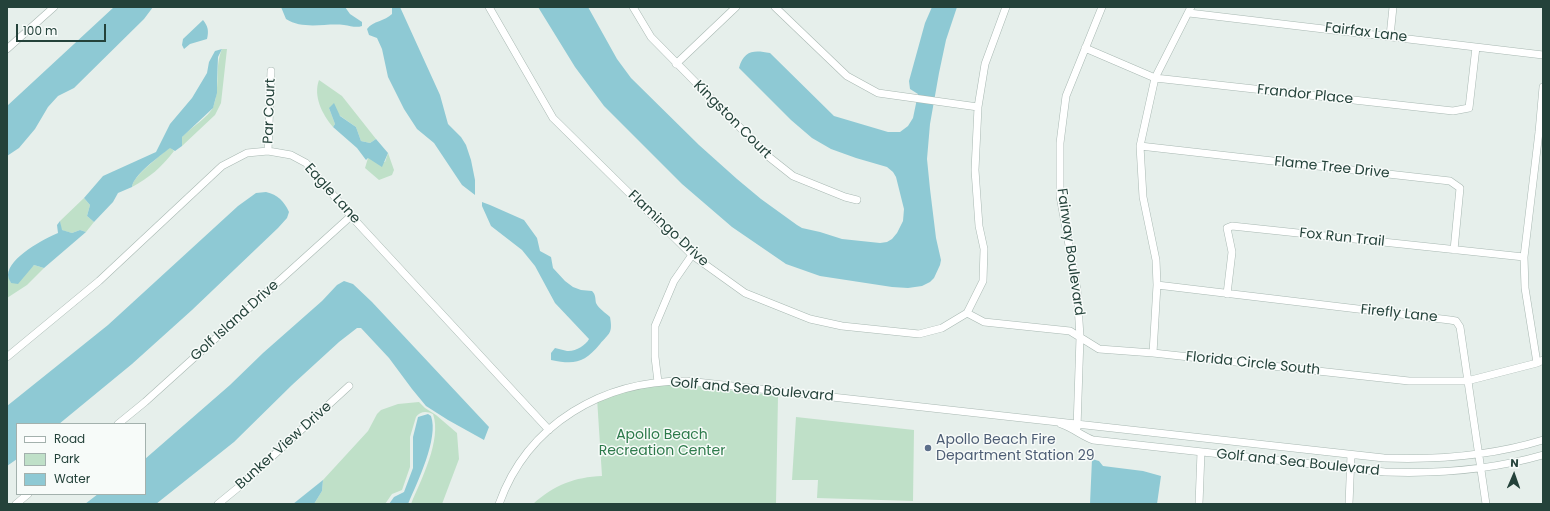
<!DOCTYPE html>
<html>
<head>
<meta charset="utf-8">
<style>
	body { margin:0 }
	#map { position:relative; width:1550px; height:511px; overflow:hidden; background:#e6efeb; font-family:Poppins,sans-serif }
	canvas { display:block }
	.frame { position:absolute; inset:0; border:8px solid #24423a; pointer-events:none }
	.legend { position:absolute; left:16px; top:423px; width:130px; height:72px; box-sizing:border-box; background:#f7fbf9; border:1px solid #a3b1ad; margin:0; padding:5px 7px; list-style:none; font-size:12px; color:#24423a }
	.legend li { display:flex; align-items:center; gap:8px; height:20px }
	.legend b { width:20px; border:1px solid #a3b1ad }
	.north { position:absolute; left:1494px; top:455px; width:40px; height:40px; -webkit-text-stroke:3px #f7fbf9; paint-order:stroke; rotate:2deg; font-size:11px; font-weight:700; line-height:16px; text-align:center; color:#24423a }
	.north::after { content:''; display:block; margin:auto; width:14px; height:18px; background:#24423a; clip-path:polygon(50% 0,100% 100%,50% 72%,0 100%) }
	.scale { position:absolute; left:16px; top:24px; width:90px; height:18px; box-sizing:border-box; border:2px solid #24423a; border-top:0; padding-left:5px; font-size:12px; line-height:14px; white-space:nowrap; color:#24423a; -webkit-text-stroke:3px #f7fbf9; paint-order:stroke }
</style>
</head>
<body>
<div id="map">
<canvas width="1550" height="511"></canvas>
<div class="frame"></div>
<ul class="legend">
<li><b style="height:5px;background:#fff"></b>Road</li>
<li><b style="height:11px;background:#bfe0c8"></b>Park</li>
<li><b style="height:11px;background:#8ec9d4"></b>Water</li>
</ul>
<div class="north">N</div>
<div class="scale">100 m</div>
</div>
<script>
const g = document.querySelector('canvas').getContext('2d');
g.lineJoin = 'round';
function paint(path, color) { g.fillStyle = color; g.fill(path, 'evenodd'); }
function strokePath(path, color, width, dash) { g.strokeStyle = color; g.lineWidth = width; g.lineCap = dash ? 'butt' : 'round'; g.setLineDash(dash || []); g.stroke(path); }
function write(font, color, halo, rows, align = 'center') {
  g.font = font + ' Poppins,sans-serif'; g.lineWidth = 3; g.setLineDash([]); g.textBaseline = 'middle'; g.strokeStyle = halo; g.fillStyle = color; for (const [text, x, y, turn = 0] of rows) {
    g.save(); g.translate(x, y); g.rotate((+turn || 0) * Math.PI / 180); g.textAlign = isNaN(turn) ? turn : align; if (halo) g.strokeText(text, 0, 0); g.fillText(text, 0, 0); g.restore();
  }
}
paint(new Path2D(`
	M 222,49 L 227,49 L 221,103 L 215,115 L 182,146 L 182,137 C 190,128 209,117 213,107 C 221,88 214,67 222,49 Z
	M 319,80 L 342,96 L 376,139 L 370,143 L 361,141 L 356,127 L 329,108 L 335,124 L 333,127 C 322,114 313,96 319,80 Z
	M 170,147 L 174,151 C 162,167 149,178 132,187 C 133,175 161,156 170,147 Z
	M 388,153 L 394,170 L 392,175 L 379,180 L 365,168 L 368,158 L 385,162 Z
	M 84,198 L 90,205 L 87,216 L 94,222 L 86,232 L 80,230 L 72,233 L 61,230 L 60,221 Z
	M 34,265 L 44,268 L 27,285 L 7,298 L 8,276 L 11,283 Z
	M 658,382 L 778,396 L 776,504 L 533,504 C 554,485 575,477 602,476 L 597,398 Z
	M 419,402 L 425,408 L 436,415 L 457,433 L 459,459 L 442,504 L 411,504 C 421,480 442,440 433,414 C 427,411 420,411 416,417 L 410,437 L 410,467 L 402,490 L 392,494 L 385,504 L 314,504 L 322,491 L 323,480 L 368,431 L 377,414 L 381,410 L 398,404 Z
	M 796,417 L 914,430 L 913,501 L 817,498 L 818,480 L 792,480 Z`), '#bfe0c8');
paint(new Path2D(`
	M 114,7 L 153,7 L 144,19 L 74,88 L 58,96 L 48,107 L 35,129 L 19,148 L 7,156 L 7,106 Z
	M 281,7 L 345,7 L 350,14 L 362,22 L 362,26 C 356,28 351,26 344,25 C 325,23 303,30 286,19 Z
	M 392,7 L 400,7 L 440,95 L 448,124 L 461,137 L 466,145 L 471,160 L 475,180 L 475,195 L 462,185 L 434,143 L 417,129 L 404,109 L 388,77 L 382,49 L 377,38 L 369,35 L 367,29 C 373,21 385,21 392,14 Z
	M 538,7 L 588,7 L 617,59 L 631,78 L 699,145 L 737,179 L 761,199 L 797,225 L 802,228 L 820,232 L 842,239 L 880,243 L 887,242 L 892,239 L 897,233 L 903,221 L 904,209 L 896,177 L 893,172 L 887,167 L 856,158 L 831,149 L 812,138 L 791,120 L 739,68 C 744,50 754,50 770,53 L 834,116 L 888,132 L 900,132 L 908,126 L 913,118 L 918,94 L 910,89 L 909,81 L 925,23 L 932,7 L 957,7 L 946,40 L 939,73 L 930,124 L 927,159 L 930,189 L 936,238 L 941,260 L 940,265 L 934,278 L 930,282 L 922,286 L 908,288 L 892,287 L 820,276 L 786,264 L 732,227 L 682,184 L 604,106 L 575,67 Z
	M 203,20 C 208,26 209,31 207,39 L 190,44 L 184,49 L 182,45 L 183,39 Z
	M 222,49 L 218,57 L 217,81 L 217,93 L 213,108 L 182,137 L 182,146 L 175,151 L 170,148 C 160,156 133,175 132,187 L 118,193 L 113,202 L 94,222 L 87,216 L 90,205 L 84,198 L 103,176 L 156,152 L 170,124 L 192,98 L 207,73 L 209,62 L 215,51 Z
	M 334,103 L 340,116 L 356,127 L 361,141 L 370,143 L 376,139 L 388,153 L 382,167 L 368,158 L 366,160 L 357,148 L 333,127 L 335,124 L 329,108 Z
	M 266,192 C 278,195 284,201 289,212 L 287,218 L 278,228 L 192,310 L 132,364 L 59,424 L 17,424 L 17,459 L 7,466 L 7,406 L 108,325 L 238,206 L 256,193 Z
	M 482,202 L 490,205 L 524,220 L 537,238 L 540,251 L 551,257 L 553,268 L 565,281 L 573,287 L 581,290 L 592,291 C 596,295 595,298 596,303 C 599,309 606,313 610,317 C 613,334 609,333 600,344 C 584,363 575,365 551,360 L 551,353 L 555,348 C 559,349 563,350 567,351 C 575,352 586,345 589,339 L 555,303 L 535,266 L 522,250 L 491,226 L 482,206 Z
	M 60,221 L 62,230 L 72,233 L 80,230 L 86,232 L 44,268 L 34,265 L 18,284 L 11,283 C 10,281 8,278 8,275 C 9,257 44,239 58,233 L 57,225 Z
	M 344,281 L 353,284 L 372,302 L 489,427 L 484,440 L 448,420 L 426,406 L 412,389 L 389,358 L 361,328 L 357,328 L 339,342 L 292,385 L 234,442 L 156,504 L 85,504 L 98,494 L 145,494 L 145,459 L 230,385 L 263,353 L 322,301 L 337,285 Z
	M 428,414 L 431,416 C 439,438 417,483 408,504 L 389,504 L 394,497 L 404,492 L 413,468 L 413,437 L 418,417 Z
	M 1092,459 L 1099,461 L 1103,466 L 1143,471 L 1161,476 L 1157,504 L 1090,504 Z
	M 323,480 L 322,491 L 314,504 L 293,504 Z`), '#8ec9d4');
const minor = new Path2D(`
	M 489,7 L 553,118 L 692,255 L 745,293 L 810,319 L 842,326 L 919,334 L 942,328 L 967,313 L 983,281 L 984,249 L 979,226 L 975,170 L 978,107 L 985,64 L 1006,7
	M 633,7 L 651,37 L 769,157 L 793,176 L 845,197 L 857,200
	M 775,7 L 847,76 L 878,93 L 978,107
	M 1189,13 L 1543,55
	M 1390,36 L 1393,7
	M 1085,48 L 1155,78 L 1453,111 L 1469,108 L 1476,47
	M 7,49 L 54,7
	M 676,64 L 736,7
	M 1140,146 L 1450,181 L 1460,188 L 1454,250
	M 268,151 L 271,71
	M 1157,285 L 1450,320 L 1456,321 L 1460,327 L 1486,504
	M 1227,294 L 1232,252 L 1227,228 L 1232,226 L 1524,257
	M 967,313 L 984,322 L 1070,331 L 1099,349 L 1153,353 L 1409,381 L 1467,381 L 1537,363 L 1543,360
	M 1153,353 L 1157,285 L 1156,260 L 1143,197 L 1140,146 L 1155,78 L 1191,7
	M 7,357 L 99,281 L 222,166 L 247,153 L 268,151 L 291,155 L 306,163 L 351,216 L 549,430
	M 1537,363 L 1525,288 L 1524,257 L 1539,132 L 1543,87
	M 658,382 L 655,357 L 655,326 L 674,281 L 692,255
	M 118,424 L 145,402 L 351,216
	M 1061,424 C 1073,428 1082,436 1093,440 L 1385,472 C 1439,474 1491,470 1543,455
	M 1077,428 L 1080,337 L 1077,289 L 1060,196 L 1060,143 L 1066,96 L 1102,7
	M 16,504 L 28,494
	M 218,504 L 240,486 L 349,386
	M 499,504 C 528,423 604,380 687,381 L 1384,458 C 1438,460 1491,456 1543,440
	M 1199,504 L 1201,452
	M 1349,504 L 1351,455`);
strokePath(minor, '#a8b8b2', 8);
strokePath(minor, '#fff', 7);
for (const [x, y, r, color] of [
	[928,448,4,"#5c6f8a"]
]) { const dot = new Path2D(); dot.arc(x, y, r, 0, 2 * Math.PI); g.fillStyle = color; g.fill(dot); strokePath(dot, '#f7fbf9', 1.5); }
write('14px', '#24423a', '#f7fbf9', [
	["Fairfax Lane",1366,33,7],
	["Frandor Place",1305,95,6],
	["Par Court",270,111,-88],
	["Kingston Court",732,120,45],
	["Flame Tree Drive",1332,168,6],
	["Eagle Lane",332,194,48],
	["Flamingo Drive",668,229,43],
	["Fox Run Trail",1342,238,6],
	["Fairway Boulevard",1070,252,82],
	["Firefly Lane",1399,314,6],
	["Golf Island Drive",235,321,-42],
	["Florida Circle South",1253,364,6],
	["Golf and Sea Boulevard",752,390,5],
	["Bunker View Drive",284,446,-42],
	["Golf and Sea Boulevard",1298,463,6]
]);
write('14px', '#2d7a4b', '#f7fbf9', [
	["Apollo Beach",662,435],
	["Recreation Center",662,451]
]);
write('14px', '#4e5e75', '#f7fbf9', [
	["Apollo Beach Fire",936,440],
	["Department Station 29",936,456]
], 'left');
</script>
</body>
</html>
